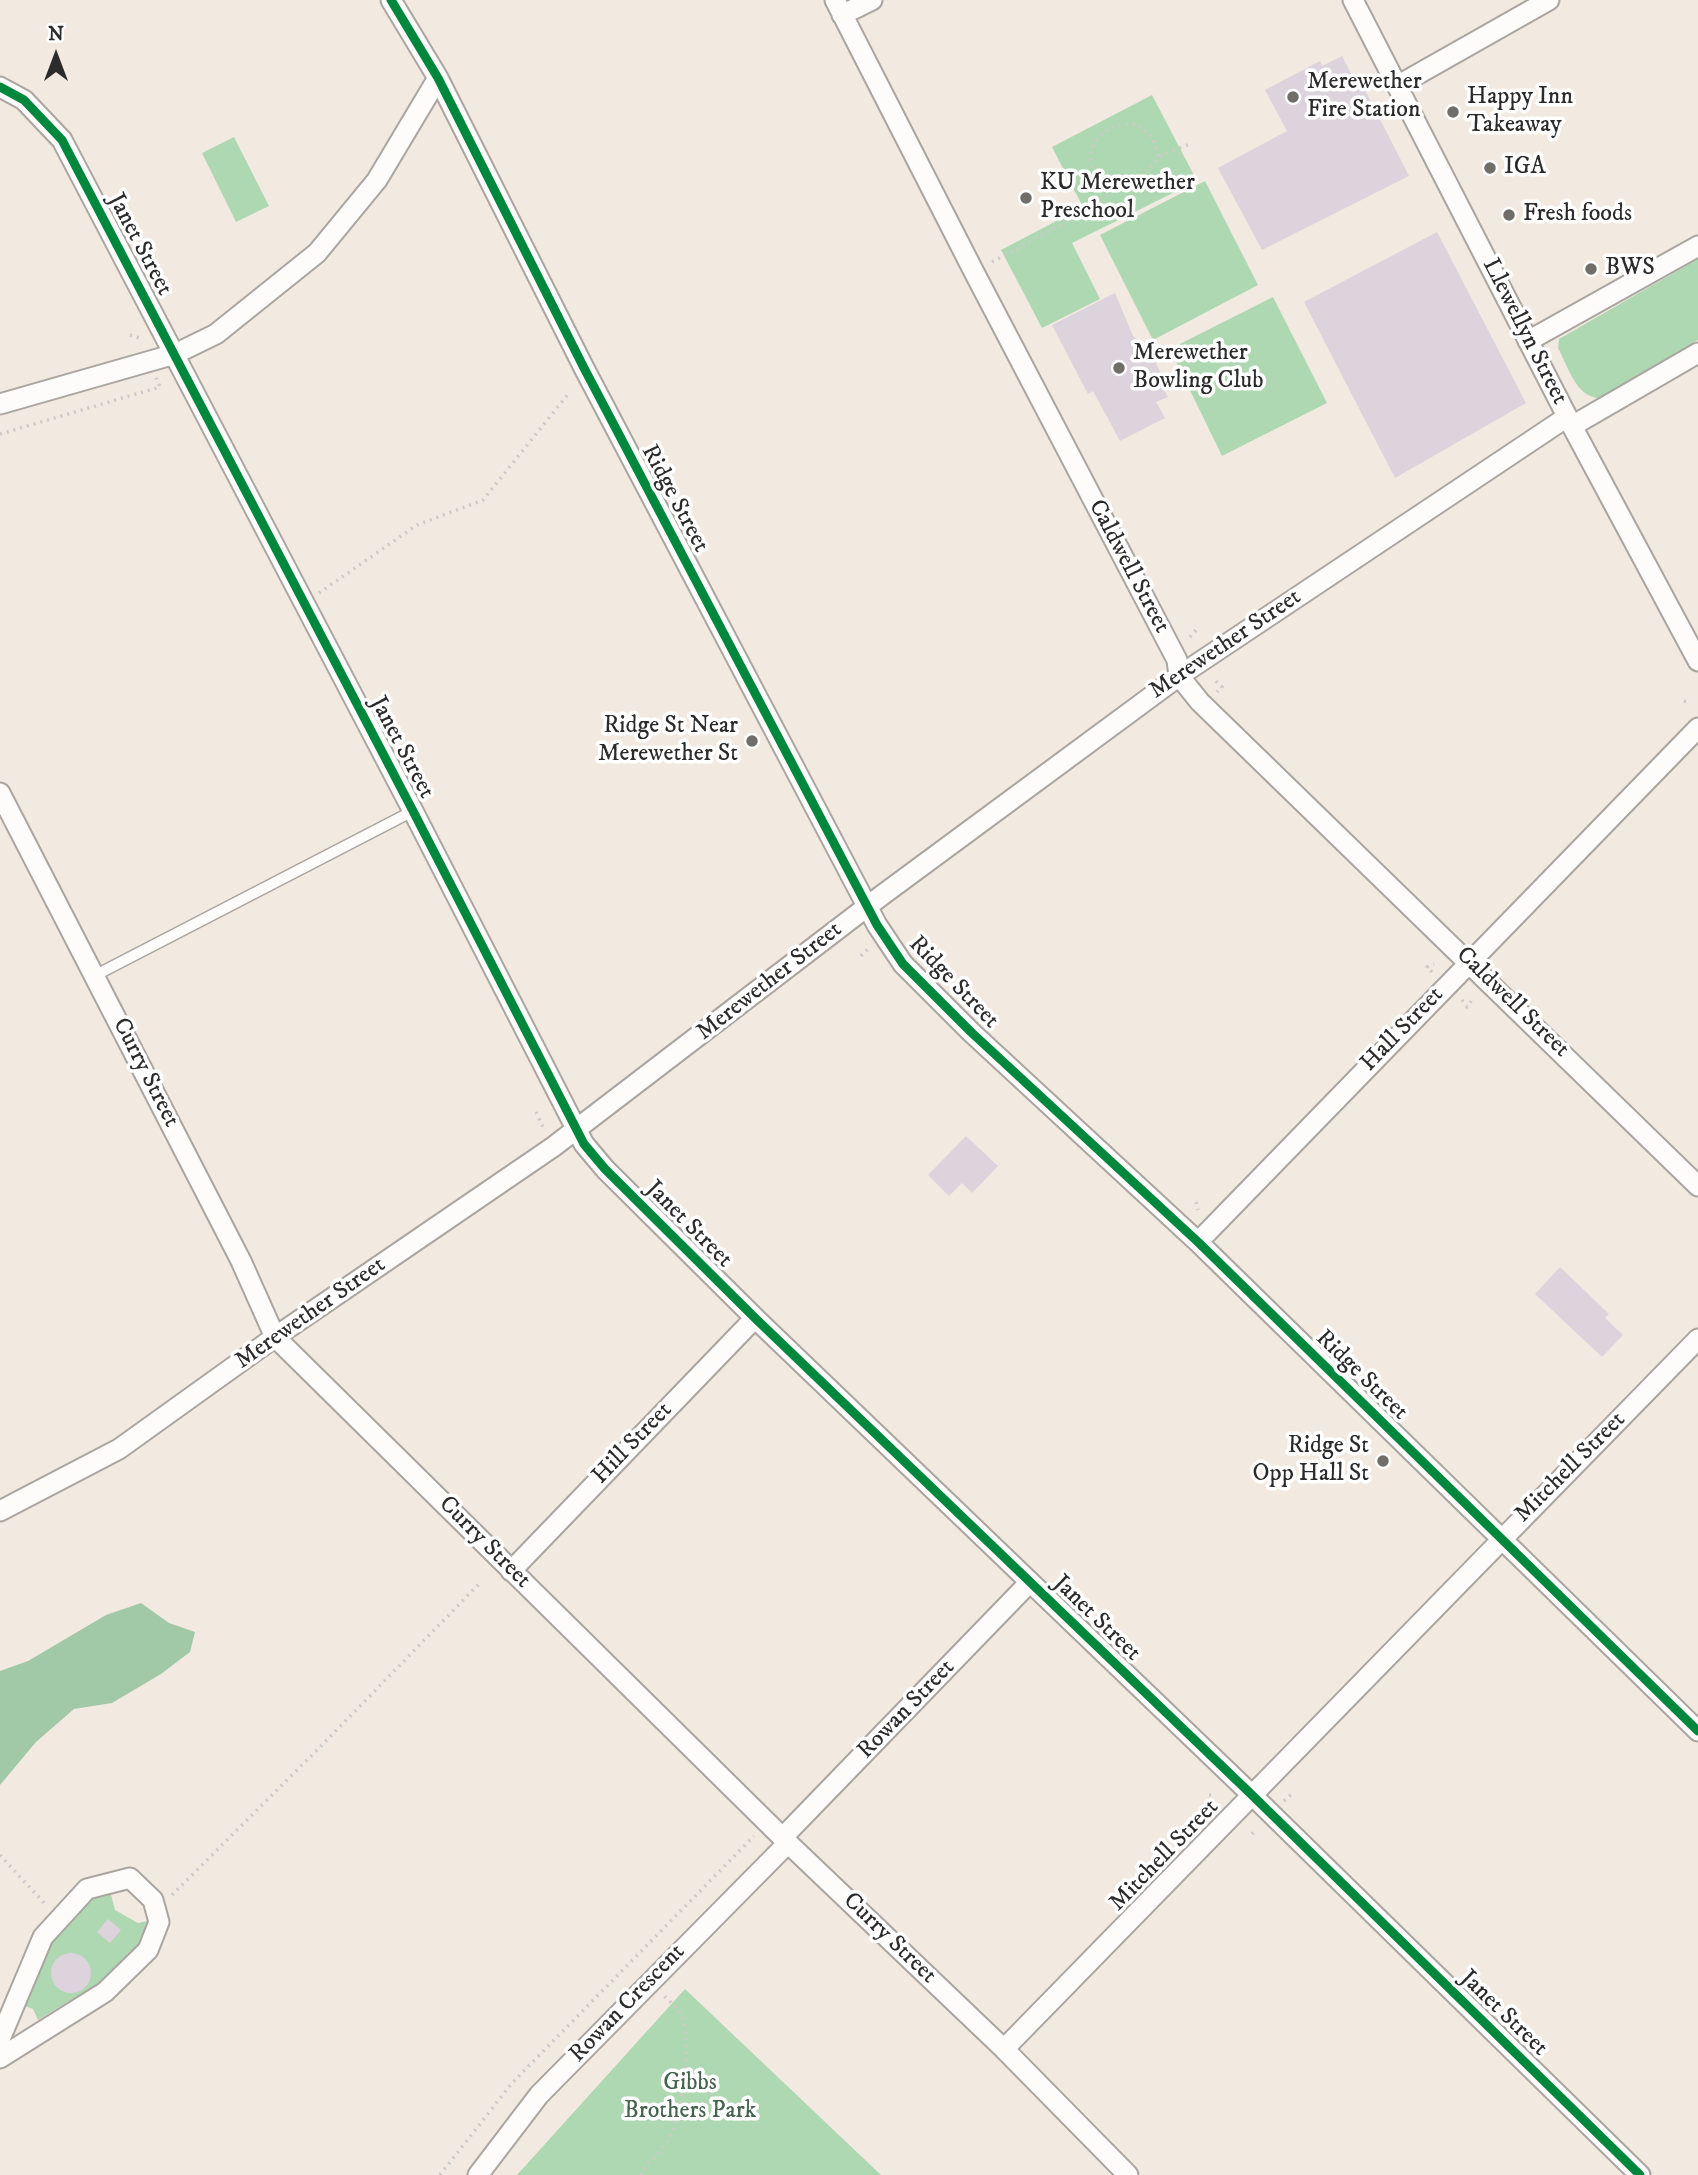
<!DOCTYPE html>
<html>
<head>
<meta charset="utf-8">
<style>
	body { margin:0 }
	#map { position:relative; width:1698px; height:2175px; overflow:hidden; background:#f2e9e0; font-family:"IM FELL DW Pica",serif }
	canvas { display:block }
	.north { position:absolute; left:21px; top:21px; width:70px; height:70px; -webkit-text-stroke:5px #fff; paint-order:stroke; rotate:0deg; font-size:19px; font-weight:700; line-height:28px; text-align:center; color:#2b2b2b }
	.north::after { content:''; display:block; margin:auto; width:24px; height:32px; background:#2b2b2b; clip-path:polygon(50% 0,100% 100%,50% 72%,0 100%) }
</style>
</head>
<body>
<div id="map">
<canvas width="1698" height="2175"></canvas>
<div class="north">N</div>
</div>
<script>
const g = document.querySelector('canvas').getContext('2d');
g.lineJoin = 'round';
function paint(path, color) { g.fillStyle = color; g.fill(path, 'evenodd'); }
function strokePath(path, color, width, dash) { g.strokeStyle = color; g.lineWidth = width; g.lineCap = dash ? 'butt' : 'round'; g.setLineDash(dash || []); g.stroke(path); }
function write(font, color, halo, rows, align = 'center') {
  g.font = font + ' "IM FELL DW Pica",serif'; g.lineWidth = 7; g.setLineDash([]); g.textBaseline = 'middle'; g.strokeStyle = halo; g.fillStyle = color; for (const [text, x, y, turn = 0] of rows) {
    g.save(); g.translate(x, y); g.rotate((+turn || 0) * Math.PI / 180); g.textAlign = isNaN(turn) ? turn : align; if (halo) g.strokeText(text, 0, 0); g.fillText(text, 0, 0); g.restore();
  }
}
paint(new Path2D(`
	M 1152,95 L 1197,181 L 1072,243 L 1100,299 L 1042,328 L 1001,250 L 1083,207 L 1052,147 Z
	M 234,137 L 269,206 L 236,222 L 202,153 Z
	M 1205,181 L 1258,285 L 1153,340 L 1100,235 Z
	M 1698,259 L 1698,340 L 1600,398 C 1576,398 1568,366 1558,348 L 1559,339 Z
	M 1273,297 L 1327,403 L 1222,456 L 1170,349 Z
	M 112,1887 L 111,1895 L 115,1910 L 138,1923 L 148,1921 L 142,1940 L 93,1992 L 69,2001 L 38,2020 L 33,2009 L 19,2004 C 40,1963 66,1904 112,1887 Z
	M 685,1989 L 881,2175 L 517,2175 Z`), '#aed8b2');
paint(new Path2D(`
	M 141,1603 L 169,1623 L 195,1632 L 190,1652 L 161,1674 L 112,1703 L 74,1709 L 36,1742 L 0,1785 L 0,1671 L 28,1661 L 106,1615 Z`), '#a2c9a7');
paint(new Path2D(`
	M 1342,56 L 1360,91 L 1364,88 L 1409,176 L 1262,250 L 1218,168 L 1287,131 L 1265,90 L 1320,61 L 1322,66 Z
	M 1437,232 L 1526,403 L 1395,478 L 1304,302 Z
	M 1115,293 L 1133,336 L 1148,348 L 1162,375 L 1158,379 L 1168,397 L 1156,402 L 1165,418 L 1120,441 L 1093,391 L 1088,394 L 1052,325 Z
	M 966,1136 L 998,1166 L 972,1193 L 962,1183 L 949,1196 L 928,1175 Z
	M 1560,1267 L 1609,1314 L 1605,1318 L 1623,1335 L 1602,1357 L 1535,1294 Z
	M 108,1919 L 121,1930 L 110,1943 L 97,1932 Z
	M51 1973a20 20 0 1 1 40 0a20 20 0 1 1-40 0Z`), '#ddd3dd');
const service = new Path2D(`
	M 94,976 L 413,811`);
const minor = new Path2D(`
	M 391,0 L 438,78 L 584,368 L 877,925 L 903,964 L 971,1032 L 1198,1242 L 1698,1731
	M 835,0 L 974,272 L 1177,660 L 1179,676 L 1200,702 L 1698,1186
	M 1353,0 L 1572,426 L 1698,661
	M 842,15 L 872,0
	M 1397,86 L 1549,0
	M 0,87 L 24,100 L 62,140 L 413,811 L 584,1144 L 605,1169 L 755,1318 L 1252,1795 L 1640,2175
	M 1528,341 L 1698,246
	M 0,404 L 175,354 L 216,334 L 317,253 L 377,180 L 438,78
	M 1572,426 L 1698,353
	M 0,793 L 241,1261 L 275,1337 L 788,1843 L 1004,2049 L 1128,2175
	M 1198,1242 L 1698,728
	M 0,1511 L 119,1449 L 275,1337 L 553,1147 L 881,896 L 1179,676 L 1567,417
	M 511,1571 L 755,1318
	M 783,1837 L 1030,1582
	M 0,2039 L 43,1937 L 87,1889 L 130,1878 L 153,1900 L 159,1922 L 148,1950 L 105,1992 L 0,2058
	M 1004,2049 L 1698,1339
	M 478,2175 L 539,2095 L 788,1843`);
strokePath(service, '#aaa5a0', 13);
strokePath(minor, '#aaa5a0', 23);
strokePath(new Path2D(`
	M 1111,188 C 1069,160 1099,118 1139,125 L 1153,138 L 1159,158
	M 992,262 L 1098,205 L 1106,199 L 1111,188 C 1133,190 1145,173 1158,159 C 1165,152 1181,148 1190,144
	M 130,335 L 140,338
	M 0,434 L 160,387 L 156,378
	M 319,593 L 417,525 L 483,500 L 569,393
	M 1190,637 L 1197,629
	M 1216,681 L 1222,687 L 1217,692
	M 1684,701 L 1690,703
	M 861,956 L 869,948
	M 1432,972 L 1427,967 L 1434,964
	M 1462,1000 L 1467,1007 L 1472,1000
	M 536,1112 L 544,1129
	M 1196,1202 L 1198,1210
	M 1209,1795 L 1215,1795
	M 1284,1801 L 1293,1793
	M 1252,1834 L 1255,1830
	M 0,1855 L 46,1905
	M 172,1895 L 323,1744 L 480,1583
	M 440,2175 L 512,2083 L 754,1836
	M 641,2175 L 643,2169 C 651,2160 662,2151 668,2140 C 682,2118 692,2041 682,2016 C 679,2008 670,2002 664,1996`), '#cdcac8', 3.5, [2, 5]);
strokePath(service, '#fdfcfa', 10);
strokePath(minor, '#fdfcfa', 19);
strokePath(new Path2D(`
	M 391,0 L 438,78 L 584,368 L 877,925 L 903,964 L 971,1032 L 1198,1242 L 1698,1731
	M 0,87 L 24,100 L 62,140 L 413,811 L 584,1144 L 605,1169 L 755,1318 L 1252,1795 L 1640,2175`), '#00873e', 9);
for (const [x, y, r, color] of [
	[1293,97,7,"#716e6a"],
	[1453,112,7,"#716e6a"],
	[1490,168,7,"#716e6a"],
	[1026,198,7,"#716e6a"],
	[1509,215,7,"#716e6a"],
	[1591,269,7,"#716e6a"],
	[1119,368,7,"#716e6a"],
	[752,741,7,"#716e6a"],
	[1383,1461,7,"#716e6a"]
]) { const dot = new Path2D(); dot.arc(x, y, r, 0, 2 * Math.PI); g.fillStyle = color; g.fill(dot); strokePath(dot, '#fff', 2.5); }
write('24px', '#2b2b2b', '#fff', [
	["Merewether",1307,83],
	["Fire Station",1307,111],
	["Happy Inn",1467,98],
	["Takeaway",1467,126],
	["IGA",1504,168],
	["KU Merewether",1040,184],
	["Preschool",1040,212],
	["Fresh foods",1523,215],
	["BWS",1605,269],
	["Merewether",1133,354],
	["Bowling Club",1133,382],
	["Ridge St Near",738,727,"right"],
	["Merewether St",738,755,"right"],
	["Ridge St",1369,1447,"right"],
	["Opp Hall St",1369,1475,"right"]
], 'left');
write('24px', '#2b2b2b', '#fff', [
	["Janet Street",139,245,62],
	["Llewellyn Street",1524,332,63],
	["Ridge Street",674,499,62],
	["Caldwell Street",1128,567,62],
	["Merewether Street",1226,645,-34],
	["Janet Street",401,748,62],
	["Merewether Street",770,982,-38],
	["Ridge Street",953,983,46],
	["Caldwell Street",1512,1003,44],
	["Hall Street",1403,1030,-46],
	["Curry Street",145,1073,63],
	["Janet Street",688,1225,45],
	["Merewether Street",311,1314,-35],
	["Ridge Street",1361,1376,44],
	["Hill Street",633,1444,-46],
	["Mitchell Street",1571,1468,-45],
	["Curry Street",484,1543,45],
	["Janet Street",1096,1619,44],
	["Rowan Street",907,1710,-46],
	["Mitchell Street",1165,1856,-46],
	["Curry Street",889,1939,44],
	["Rowan Crescent",628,2004,-46],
	["Janet Street",1503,2014,44]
]);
write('24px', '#45634d', '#fff', [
	["Gibbs",690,2084],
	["Brothers Park",690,2112]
]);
</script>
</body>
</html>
